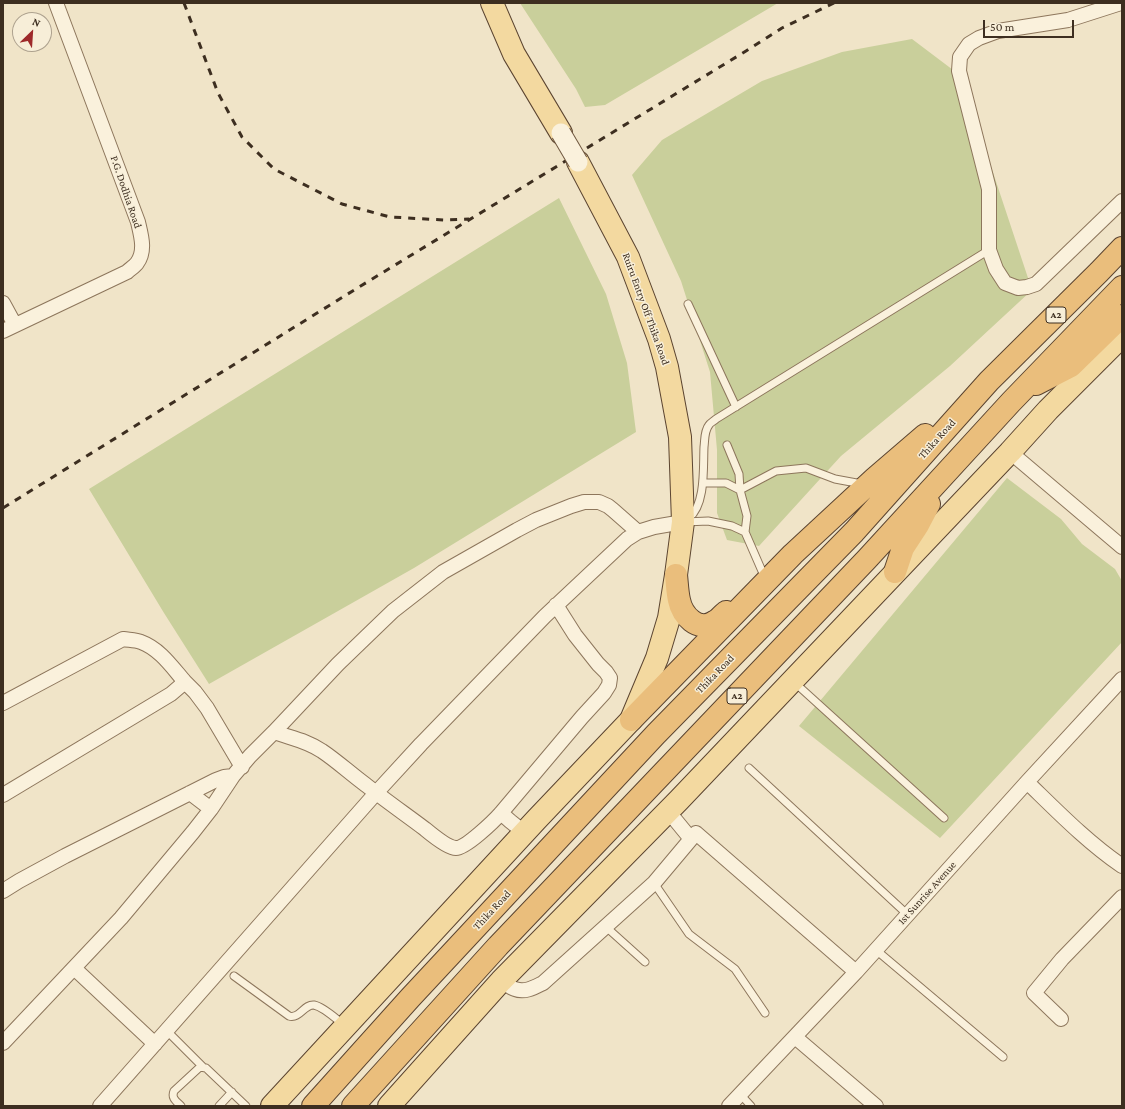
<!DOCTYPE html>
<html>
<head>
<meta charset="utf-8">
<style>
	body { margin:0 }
	#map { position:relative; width:1125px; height:1109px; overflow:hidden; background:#f0e4c8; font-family:"Crimson Pro",serif }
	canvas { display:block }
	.frame { position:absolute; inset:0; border:4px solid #3d2e20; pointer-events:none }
	.north { position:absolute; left:12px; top:12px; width:40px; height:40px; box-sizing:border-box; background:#f7eed8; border:1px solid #ada18e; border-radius:50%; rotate:25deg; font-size:11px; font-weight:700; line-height:16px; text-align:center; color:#3d2e20 }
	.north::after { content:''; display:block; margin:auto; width:14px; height:18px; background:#9e2a2b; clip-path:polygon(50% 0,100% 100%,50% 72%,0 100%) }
	.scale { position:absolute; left:983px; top:20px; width:91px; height:18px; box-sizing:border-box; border:2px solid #3d2e20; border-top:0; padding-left:5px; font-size:12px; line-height:14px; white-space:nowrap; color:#3d2e20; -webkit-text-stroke:3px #f7eed8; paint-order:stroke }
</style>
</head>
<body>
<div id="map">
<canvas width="1125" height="1109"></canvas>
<div class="frame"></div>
<div class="north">N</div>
<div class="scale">50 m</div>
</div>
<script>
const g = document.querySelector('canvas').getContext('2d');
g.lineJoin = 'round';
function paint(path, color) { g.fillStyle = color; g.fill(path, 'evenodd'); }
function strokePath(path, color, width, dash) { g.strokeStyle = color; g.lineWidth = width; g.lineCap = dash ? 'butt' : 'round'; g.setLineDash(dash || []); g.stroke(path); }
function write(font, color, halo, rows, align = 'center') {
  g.font = font + ' "Crimson Pro",serif'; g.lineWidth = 3; g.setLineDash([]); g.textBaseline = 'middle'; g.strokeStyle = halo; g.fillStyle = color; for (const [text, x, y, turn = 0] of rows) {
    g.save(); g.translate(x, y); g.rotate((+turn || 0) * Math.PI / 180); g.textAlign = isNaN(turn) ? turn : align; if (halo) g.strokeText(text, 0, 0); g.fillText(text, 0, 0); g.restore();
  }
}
paint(new Path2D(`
	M 520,3 L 778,3 L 605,105 L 585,107 L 576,89 Z
	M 912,39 L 961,76 L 1032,290 L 950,366 L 841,456 L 759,546 L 727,540 L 717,513 L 717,450 L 710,372 L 681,281 L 632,175 L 662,140 L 762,81 L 842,52 Z
	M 559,198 L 606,294 L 627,363 L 636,432 L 414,568 L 209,684 L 164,613 L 89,489 Z
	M 1007,478 L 1061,519 L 1082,544 L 1115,569 L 1122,581 L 1122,642 L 940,838 L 799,726 Z`), '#c9cf9b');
const service = new Path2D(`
	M 688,304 L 736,407
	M 727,445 L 739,474 L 740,490 L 747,516 L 745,532 L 765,578
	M 703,483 L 726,483 L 740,490 L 776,471 L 806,468 L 835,479 L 862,484
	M 689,518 C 706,504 703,467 704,447 C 705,440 704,431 709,425 C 710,423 714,421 716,419 L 989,250
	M 685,522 L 708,521 L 732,526 L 745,532
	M 794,682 L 944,818
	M 749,768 L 908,915
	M 654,883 L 689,934 L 735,969 L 765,1013
	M 605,926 L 645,962
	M 876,950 L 1003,1057
	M 234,976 L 289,1016 C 300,1019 304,1004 314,1005 C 324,1007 336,1019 344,1025
	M 167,1031 L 203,1067
	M 740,1094 L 751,1106
	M 181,1106 C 176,1101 171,1098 174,1091 L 200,1067 L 206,1068 L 246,1106
	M 219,1106 L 232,1092`);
const minor = new Path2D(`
	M 1121,3 L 1068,20 L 998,31 L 979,38 L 969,44 L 960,57 L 959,71 L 989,189 L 989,250 L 996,269 L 1005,283 L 1018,288 L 1027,287 L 1036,284 L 1122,201
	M 3,303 L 15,325
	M 3,331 L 127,272 C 130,269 135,266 137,263 C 146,251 141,235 138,222 L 56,3
	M 1010,452 L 1122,547
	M 185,682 L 195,692 L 207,708 L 242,767
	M 3,703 L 123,639 C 129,640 136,640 141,642 C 160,649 172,667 185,682 L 171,694 L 3,795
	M 274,732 C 291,738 308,741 322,751 C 337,761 351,774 366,785 C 385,800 405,814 425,829 C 431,834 448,848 456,848 C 466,848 494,821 501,813 L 582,717 L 604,693 L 609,685 L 610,678 L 606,672 L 598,664 L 575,635 L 556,605
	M 1027,782 C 1057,811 1087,842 1122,866
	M 190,793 L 211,809
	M 668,811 L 691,839
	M 501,813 L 510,821 L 525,833
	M 3,891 L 19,881 L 65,856 L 216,780 L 224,777 L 233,776
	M 74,968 L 155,1044
	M 501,981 C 506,984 511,988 515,989 C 525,993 535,987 543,983 L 654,883 L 696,833 L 856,972
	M 1061,1019 L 1034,993 L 1062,959 L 1122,897
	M 795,1037 L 876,1106
	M 3,1043 L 121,918 L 193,832 L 211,809 L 233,776 L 250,756 L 274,732 L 338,664 L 393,611 L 443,572 L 517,530 L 536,520 L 571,506 L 584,502 L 599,502 L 608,506 L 613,510 L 638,532
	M 100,1106 L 376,793 L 421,744 L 545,616 L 627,539 L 638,532 L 654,527 L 683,522
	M 729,1106 L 856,972 L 1027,782 L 1122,679`);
const primary = new Path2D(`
	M 492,3 L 514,54 L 561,133
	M 272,1106 L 536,820 L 631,720 L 657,658 L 669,618 L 676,575 L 683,522 L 680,437 L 667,367 L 659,339 L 628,257 L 578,162
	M 389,1106 L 501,981 L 679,800 L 1010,452 L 1048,410 L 1122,336`);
const trunk = new Path2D(`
	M 1036,384 L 1071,366 L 1122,316
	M 895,572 L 903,548 L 918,525 L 929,504
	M 676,575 C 677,583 677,591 679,600 C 682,615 698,633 714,622 C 719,620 722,615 726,612
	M 631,720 L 793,554 L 875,478 L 925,435
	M 313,1106 L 410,998 L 656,734 L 854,532 L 989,381 L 1099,272 L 1122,248
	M 353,1106 L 498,946 L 867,559 L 1011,402 L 1122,287`);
strokePath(service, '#8d765c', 9);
strokePath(minor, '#8d765c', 16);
strokePath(primary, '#5b4430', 24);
strokePath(trunk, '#5b4430', 24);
strokePath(service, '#faf1dc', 7);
strokePath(minor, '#faf1dc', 14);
strokePath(primary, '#f3d9a0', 22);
strokePath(trunk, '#eabe7c', 22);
strokePath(new Path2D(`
	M 184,3 L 218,93 L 242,137 L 274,169 L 342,204 L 390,217 L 444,220 L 469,219
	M 3,508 L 359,287 L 746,51 L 782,28 L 834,3`), '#3d2e20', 3, [7, 7]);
const secondaryBridge = new Path2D(`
	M 561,133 L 578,162`);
strokePath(secondaryBridge, '#6f573f', 21, []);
strokePath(secondaryBridge, '#faf1dc', 19);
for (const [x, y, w] of [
	[1056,315,20],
	[737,696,20]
]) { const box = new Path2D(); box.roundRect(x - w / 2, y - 8, w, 16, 3); g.fillStyle = '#f7eed8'; g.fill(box); strokePath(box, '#3d2e20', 1); }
write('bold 10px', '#3d2e20', null, [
	["A2",1056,315],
	["A2",737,696]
]);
write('11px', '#3d2e20', '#f7eed8', [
	["P.G. Dodhia Road",126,192,71],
	["Ruiru Entry Off Thika Road",646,309,70],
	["Thika Road",937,439,-48],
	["Thika Road",715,674,-46],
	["1st Sunrise Avenue",927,893,-48],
	["Thika Road",492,910,-47]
]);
</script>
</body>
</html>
